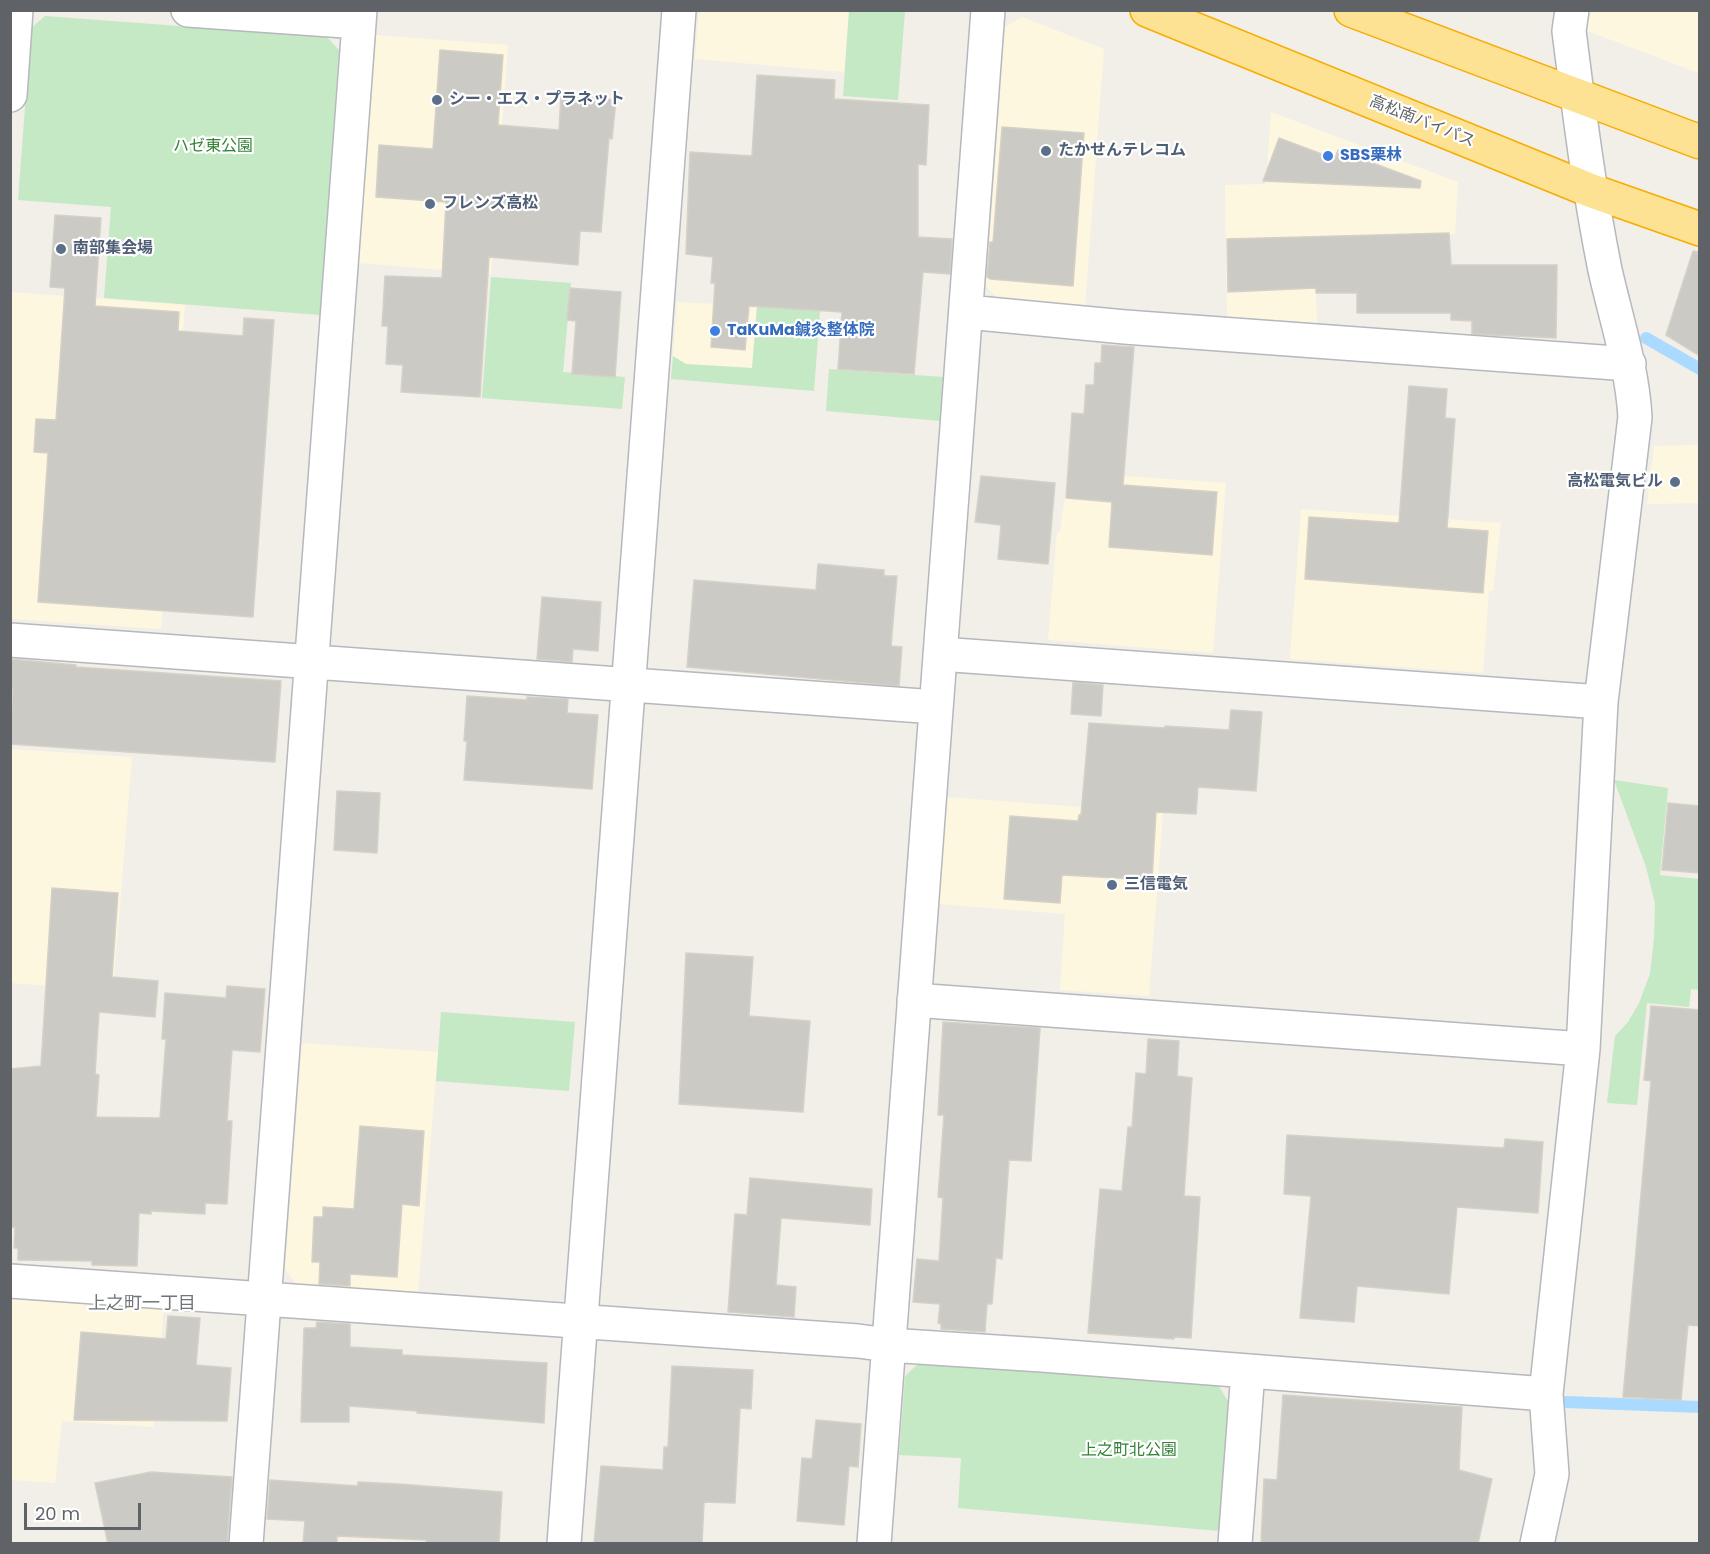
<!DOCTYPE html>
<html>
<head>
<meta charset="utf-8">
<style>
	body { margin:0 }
	#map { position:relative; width:1710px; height:1554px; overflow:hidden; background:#f1efe8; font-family:Poppins,sans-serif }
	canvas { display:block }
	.frame { position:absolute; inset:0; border:12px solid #5f6368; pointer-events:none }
	.scale { position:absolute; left:24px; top:1503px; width:117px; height:27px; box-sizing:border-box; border:3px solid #5f6368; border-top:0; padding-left:8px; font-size:18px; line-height:21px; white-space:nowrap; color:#5f6368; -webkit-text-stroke:4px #fff; paint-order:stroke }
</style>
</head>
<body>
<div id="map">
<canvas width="1710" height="1554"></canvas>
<div class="frame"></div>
<div class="scale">20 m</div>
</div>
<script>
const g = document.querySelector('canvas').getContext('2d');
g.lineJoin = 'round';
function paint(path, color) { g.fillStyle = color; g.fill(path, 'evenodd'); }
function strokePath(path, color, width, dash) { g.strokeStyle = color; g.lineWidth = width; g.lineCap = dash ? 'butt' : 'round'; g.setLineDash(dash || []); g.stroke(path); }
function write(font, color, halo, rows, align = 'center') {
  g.font = font + ' Poppins,"Noto Sans JP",sans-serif'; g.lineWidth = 4.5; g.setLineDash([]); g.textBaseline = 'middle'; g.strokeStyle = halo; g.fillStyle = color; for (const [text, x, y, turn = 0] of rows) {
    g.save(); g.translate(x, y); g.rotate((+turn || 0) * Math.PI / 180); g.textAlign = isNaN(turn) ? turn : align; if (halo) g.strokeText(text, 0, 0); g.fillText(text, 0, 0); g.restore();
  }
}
paint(new Path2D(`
	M 699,11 L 849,11 L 844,72 L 695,59 Z
	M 1585,11 L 1699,11 L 1699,73 L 1582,29 Z
	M 1022,17 L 1104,49 L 1085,306 L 998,299 L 986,286 L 1005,27 Z
	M 376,35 L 508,45 L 491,274 L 359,263 Z
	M 1271,112 L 1458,182 L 1455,234 L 1314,236 L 1317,323 L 1227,317 L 1225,185 L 1266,184 Z
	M 11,292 L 185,305 L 161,629 L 11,619 Z
	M 677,302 L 757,306 L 752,368 L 686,364 L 673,356 Z
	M 1699,445 L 1699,503 L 1647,504 L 1654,446 Z
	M 1068,472 L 1226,483 L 1213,653 L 1048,640 L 1057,532 L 1060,532 Z
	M 1301,509 L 1501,523 L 1493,591 L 1489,591 L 1483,673 L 1290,659 Z
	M 10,749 L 132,757 L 113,991 L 11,983 Z
	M 947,797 L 1163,813 L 1149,996 L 1060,990 L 1065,914 L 939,904 Z
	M 302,1043 L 438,1052 L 418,1293 L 298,1286 L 285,1269 Z
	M 10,1295 L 164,1305 L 154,1427 L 62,1421 L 55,1483 L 11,1480 Z`), '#fef7e0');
paint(new Path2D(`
	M 849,11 L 905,11 L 898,100 L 843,96 Z
	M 45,16 L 327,37 L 339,50 L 320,315 L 104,298 L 111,207 L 18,200 L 31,28 Z
	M 491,277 L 571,283 L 563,372 L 625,377 L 622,409 L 482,398 Z
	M 757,306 L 820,311 L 814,391 L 671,379 L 673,356 L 686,364 L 752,368 Z
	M 829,369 L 944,377 L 941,421 L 826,411 Z
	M 1614,780 L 1668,788 L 1660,875 L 1699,879 L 1699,990 L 1691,989 L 1689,1007 L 1647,1003 L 1637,1105 L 1607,1103 L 1615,1036 L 1628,1022 L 1639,1003 L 1650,974 L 1654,938 L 1655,903 L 1646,867 Z
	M 441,1012 L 575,1022 L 569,1091 L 436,1081 Z
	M 919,1363 L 1218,1385 L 1228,1401 L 1219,1531 L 958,1508 L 961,1458 L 899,1455 L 905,1376 Z`), '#c5e8c5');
strokePath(new Path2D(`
	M 1646,338 L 1700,369
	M 1566,1402 L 1700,1407`), '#aadaff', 12);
const building = new Path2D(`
	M 440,50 L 503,55 L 498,125 L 559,130 L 561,95 L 616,100 L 612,139 L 609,138 L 601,232 L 580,231 L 578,265 L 489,257 L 480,397 L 401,392 L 403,365 L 386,364 L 388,326 L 382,326 L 385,276 L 442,278 L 446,202 L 376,197 L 379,145 L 433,149 Z
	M 757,75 L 835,80 L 834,99 L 929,105 L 926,165 L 918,164 L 918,237 L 952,239 L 950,274 L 923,272 L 914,374 L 838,369 L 842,312 L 749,306 L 745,350 L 711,347 L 715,283 L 711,283 L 713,257 L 686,254 L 690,152 L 752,156 Z
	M 1002,127 L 1084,133 L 1073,286 L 990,279 L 987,277 L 990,242 L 993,242 Z
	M 1279,138 L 1335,159 L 1338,150 L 1421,181 L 1420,188 L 1263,181 Z
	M 55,215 L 101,218 L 95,306 L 179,312 L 178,331 L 243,336 L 244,318 L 274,320 L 253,617 L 38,602 L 48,453 L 34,452 L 36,419 L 56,420 L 65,288 L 50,287 Z
	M 1449,233 L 1451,265 L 1557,265 L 1556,338 L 1472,334 L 1472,321 L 1451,320 L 1451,313 L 1357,313 L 1357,293 L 1316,293 L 1316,288 L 1228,292 L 1227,239 Z
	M 1693,251 L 1700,252 L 1700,356 L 1666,335 Z
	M 570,288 L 621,292 L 615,377 L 572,374 L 576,321 L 567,320 Z
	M 1102,345 L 1134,347 L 1123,485 L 1217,492 L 1212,555 L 1109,547 L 1112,502 L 1066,498 L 1072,413 L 1084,414 L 1086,385 L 1094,385 L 1095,363 L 1101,363 Z
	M 1409,386 L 1447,389 L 1445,418 L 1455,419 L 1447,528 L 1488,531 L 1483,593 L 1305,579 L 1309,517 L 1399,523 Z
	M 981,476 L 1055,483 L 1048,564 L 998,559 L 1001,525 L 975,522 Z
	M 818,564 L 884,570 L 884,576 L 897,576 L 891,646 L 902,647 L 899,686 L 687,667 L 694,580 L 816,590 Z
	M 542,597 L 601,602 L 598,651 L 573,649 L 572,662 L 537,659 Z
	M 10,659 L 76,665 L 76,667 L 281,681 L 275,762 L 10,744 L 13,689 L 10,689 Z
	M 1073,682 L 1103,685 L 1101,716 L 1071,714 Z
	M 467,696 L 527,700 L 527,697 L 568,699 L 567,713 L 598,715 L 592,789 L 464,780 L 467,741 L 464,741 Z
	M 1231,710 L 1262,712 L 1256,791 L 1198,787 L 1196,814 L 1156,812 L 1152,880 L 1062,875 L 1060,903 L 1004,899 L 1010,816 L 1078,821 L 1079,815 L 1081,815 L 1089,723 L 1165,728 L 1165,726 L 1229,730 Z
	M 337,791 L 380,793 L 377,853 L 334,850 Z
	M 1668,803 L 1700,806 L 1700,873 L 1662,870 Z
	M 52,888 L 118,893 L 112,977 L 158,981 L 155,1017 L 99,1012 L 95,1074 L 99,1075 L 96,1117 L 160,1118 L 166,1039 L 162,1039 L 165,993 L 226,998 L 227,986 L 265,989 L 260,1052 L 232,1050 L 227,1121 L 232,1121 L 227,1204 L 205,1203 L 205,1214 L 151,1211 L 151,1214 L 139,1213 L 137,1266 L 92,1265 L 92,1261 L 18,1260 L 18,1248 L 14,1248 L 15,1227 L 10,1227 L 10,1069 L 41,1066 Z
	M 686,953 L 753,957 L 749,1016 L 810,1021 L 803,1112 L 679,1104 Z
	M 1651,1006 L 1700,1010 L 1700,1326 L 1688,1325 L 1681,1400 L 1623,1397 L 1651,1081 L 1644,1080 Z
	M 943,1022 L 1040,1028 L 1031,1161 L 1009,1160 L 1002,1259 L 996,1258 L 992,1304 L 987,1304 L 985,1332 L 941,1329 L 941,1324 L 938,1323 L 940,1304 L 913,1302 L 917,1259 L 939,1261 L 943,1198 L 938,1197 L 944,1115 L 938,1115 Z
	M 1148,1039 L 1179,1041 L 1177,1076 L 1192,1078 L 1184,1196 L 1200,1197 L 1191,1338 L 1174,1337 L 1174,1339 L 1088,1333 L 1100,1189 L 1122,1191 L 1128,1127 L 1132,1127 L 1136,1073 L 1146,1074 Z
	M 360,1126 L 424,1131 L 419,1206 L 402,1204 L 397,1277 L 350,1274 L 350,1286 L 319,1284 L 320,1262 L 312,1262 L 314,1217 L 323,1217 L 323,1207 L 354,1209 Z
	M 1287,1135 L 1504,1148 L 1505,1139 L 1543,1142 L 1538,1213 L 1457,1207 L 1449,1294 L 1357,1286 L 1354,1322 L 1300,1318 L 1311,1196 L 1284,1194 Z
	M 750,1178 L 872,1189 L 870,1225 L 781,1218 L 776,1285 L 796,1287 L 794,1317 L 728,1312 L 735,1214 L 747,1215 Z
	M 168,1316 L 200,1318 L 196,1365 L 231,1368 L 227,1421 L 74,1420 L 81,1332 L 166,1339 Z
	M 317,1322 L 350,1324 L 350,1347 L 402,1350 L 402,1355 L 547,1363 L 544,1423 L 417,1413 L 417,1411 L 349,1406 L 349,1422 L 301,1422 L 304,1328 L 316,1328 Z
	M 672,1366 L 753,1370 L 751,1409 L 740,1408 L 735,1503 L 704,1502 L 702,1544 L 594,1544 L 601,1466 L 663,1470 L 664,1447 L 668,1447 Z
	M 1283,1395 L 1462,1407 L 1459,1470 L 1492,1479 L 1478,1544 L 1261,1544 L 1264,1479 L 1277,1480 Z
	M 816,1420 L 861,1424 L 858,1467 L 849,1466 L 844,1525 L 797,1521 L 802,1458 L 812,1459 Z
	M 151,1472 L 232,1477 L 227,1544 L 108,1544 L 95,1483 Z
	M 270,1480 L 358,1486 L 358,1482 L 399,1484 L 502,1492 L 499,1544 L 426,1544 L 426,1540 L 337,1536 L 337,1544 L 303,1544 L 305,1521 L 267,1519 Z`);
paint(building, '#cccac5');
strokePath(building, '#d6d1c6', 1.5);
const minor = new Path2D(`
	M 188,10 L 359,22
	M 10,95 L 16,10
	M 967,312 L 1125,327 L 1629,364
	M 10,640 L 936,707
	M 940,654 L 1601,702
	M 914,1000 L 1583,1049
	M 10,1281 L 858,1341 L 888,1345 L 1042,1355 L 1546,1394
	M 246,1544 L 360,10
	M 564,1544 L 679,10
	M 874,1544 L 988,10
	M 1235,1544 L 1248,1371
	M 1537,1544 L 1552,1474 L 1546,1394 L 1583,1049 L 1601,702 L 1635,417 C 1632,366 1616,319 1605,270 C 1589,191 1579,110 1569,31 L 1572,10`);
const highway = new Path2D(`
	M 1147,10 L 1592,191 L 1700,229
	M 1351,10 L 1700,142`);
strokePath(minor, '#b5b8bc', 36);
strokePath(highway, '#f9ab00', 36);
strokePath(minor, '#fff', 33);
strokePath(highway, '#fde293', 33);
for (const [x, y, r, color] of [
	[437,100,6,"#5c6f8a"],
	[1046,151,6,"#5c6f8a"],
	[1328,156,6,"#3f7fe0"],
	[430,204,6,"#5c6f8a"],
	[61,249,6,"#5c6f8a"],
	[715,331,6,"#3f7fe0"],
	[1675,482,6,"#5c6f8a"],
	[1112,885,6,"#5c6f8a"]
]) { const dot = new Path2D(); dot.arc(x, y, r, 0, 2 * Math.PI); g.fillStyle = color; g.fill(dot); strokePath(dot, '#fff', 2); }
write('bold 16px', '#4e5e75', '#fff', [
	["シー・エス・プラネット",449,100],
	["たかせんテレコム",1058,151],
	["フレンズ高松",442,204],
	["南部集会場",73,249],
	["高松電気ビル",1663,482,"right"],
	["三信電気",1124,885]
], 'left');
write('16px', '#5f6368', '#fff', [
	["高松南バイパス",1422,122,22]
]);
write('16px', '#348238', '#fff', [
	["ハゼ東公園",213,147],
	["上之町北公園",1129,1451]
]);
write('bold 16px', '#366cbe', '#fff', [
	["SBS栗林",1340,156],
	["TaKuMa鍼灸整体院",727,331]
], 'left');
write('18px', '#70757a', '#fff', [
	["上之町一丁目",142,1304]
]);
</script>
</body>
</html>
